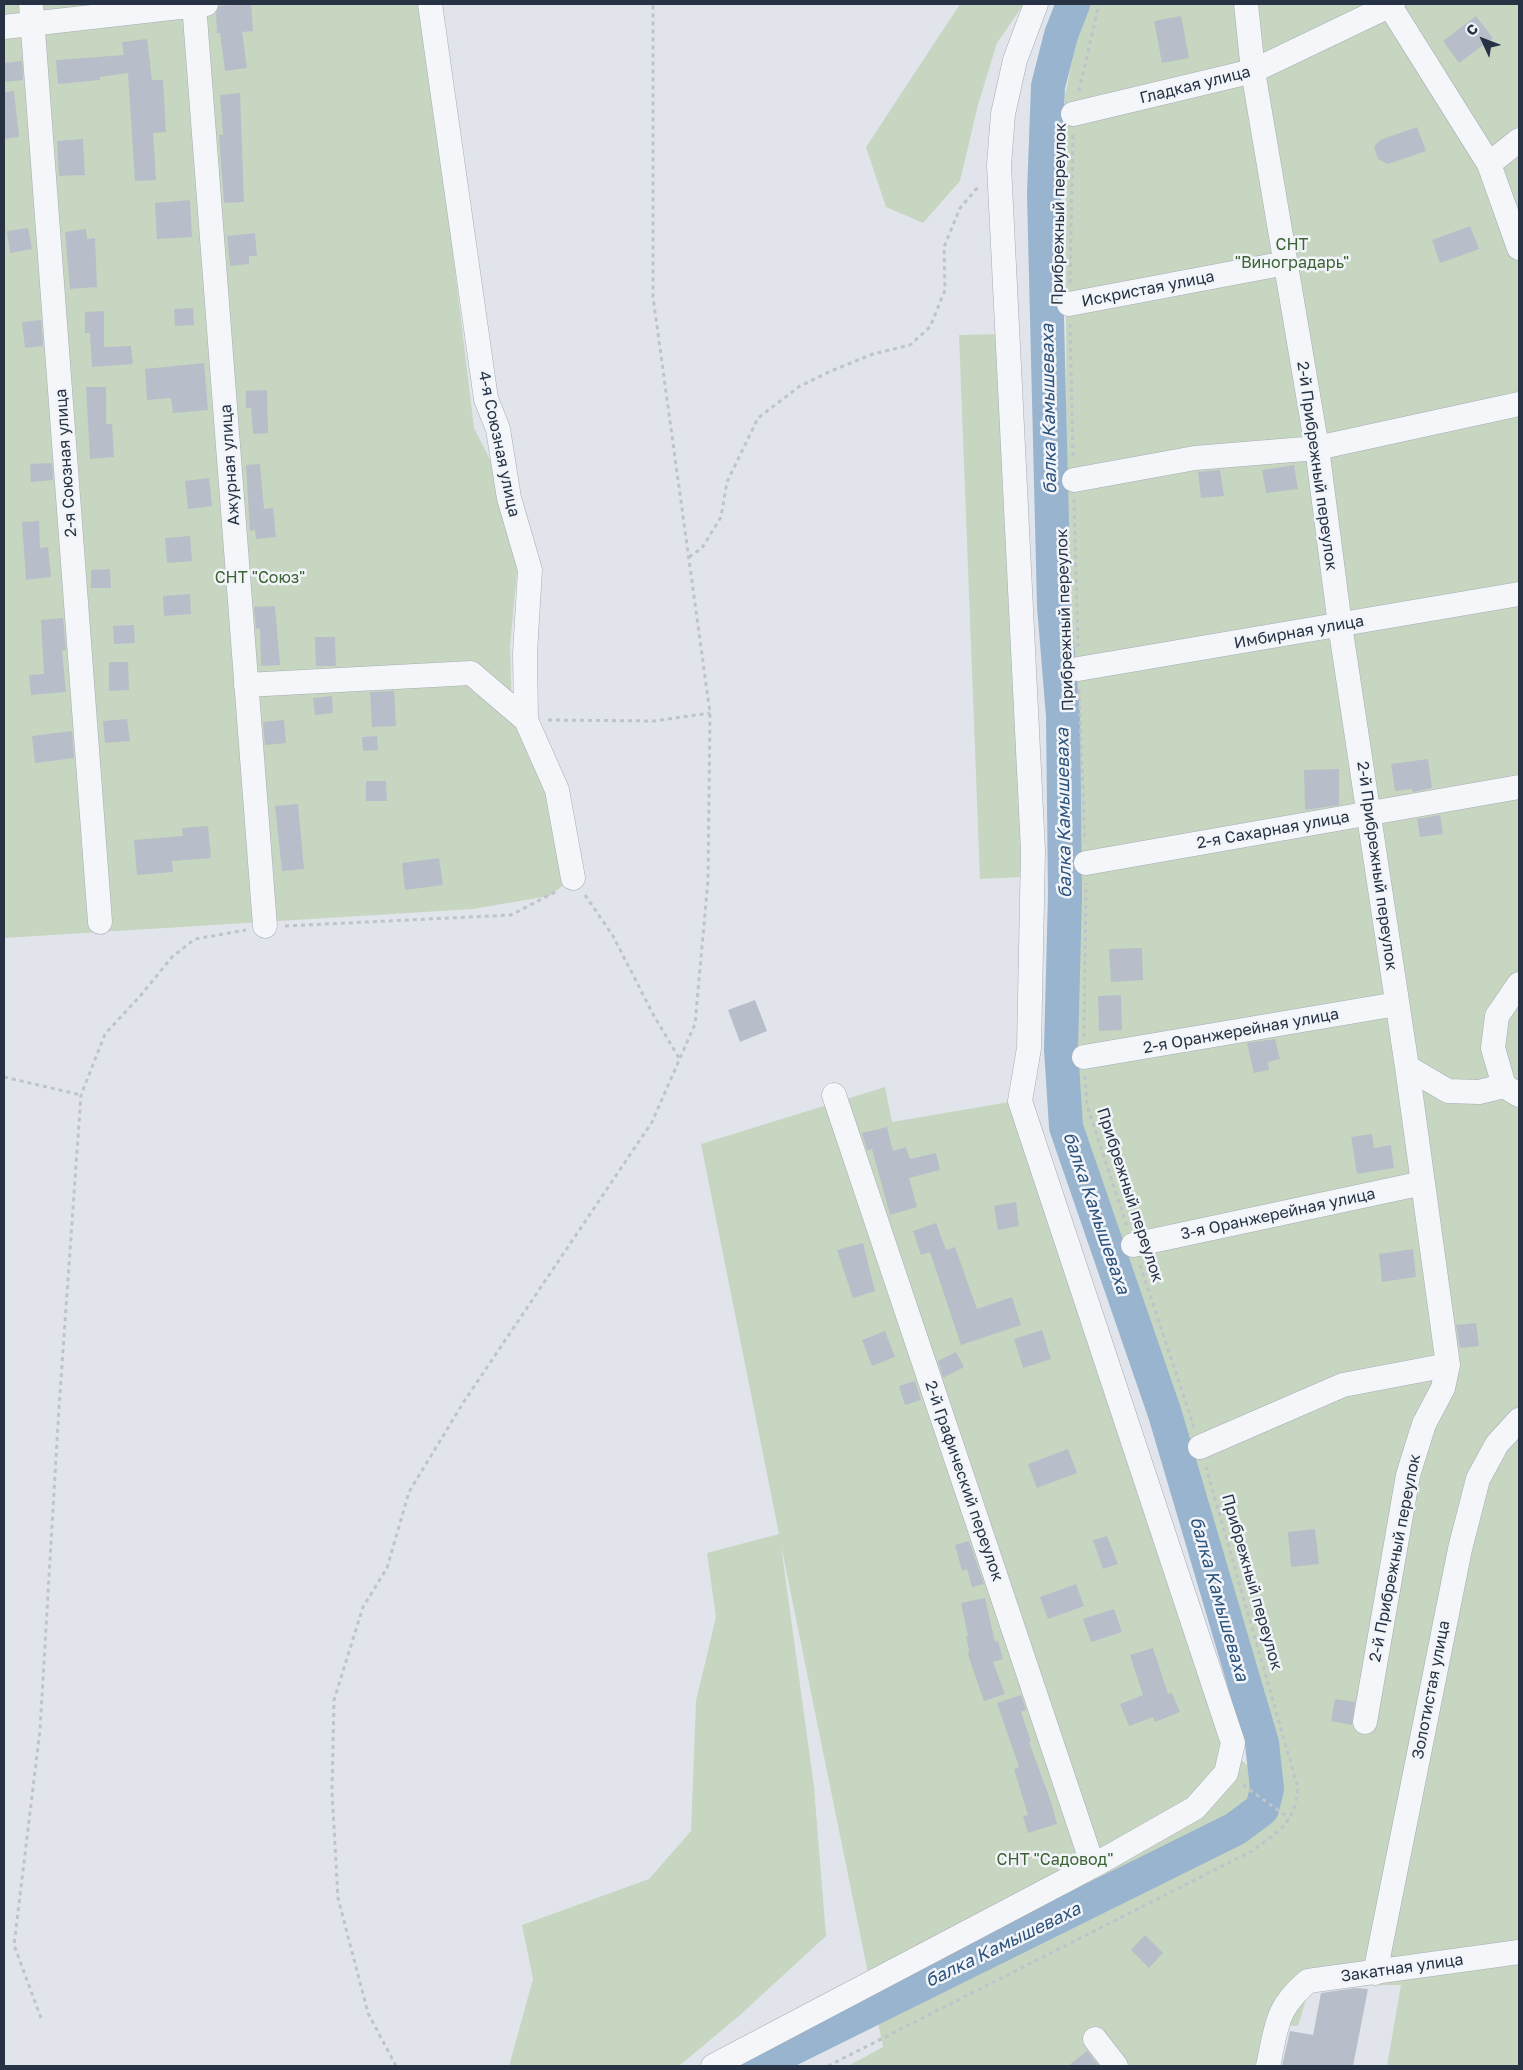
<!DOCTYPE html>
<html>
<head>
<meta charset="utf-8">
<style>
	body { margin:0 }
	#map { position:relative; width:1523px; height:2070px; overflow:hidden; background:#e1e5eb; font-family:"Golos Text",sans-serif }
	canvas { display:block }
	.frame { position:absolute; inset:0; border:5px solid #273344; pointer-events:none }
	.north { position:absolute; left:1458px; top:15px; width:50px; height:50px; -webkit-text-stroke:4px #f1f4f8; paint-order:stroke; rotate:313deg; font-size:14px; font-weight:700; line-height:20px; text-align:center; color:#273344 }
	.north::after { content:''; display:block; margin:auto; width:18px; height:22px; background:#273344; clip-path:polygon(50% 0,100% 100%,50% 72%,0 100%) }
</style>
</head>
<body>
<div id="map">
<canvas width="1523" height="2070"></canvas>
<div class="frame"></div>
<div class="north">С</div>
</div>
<script>
const g = document.querySelector('canvas').getContext('2d');
g.lineJoin = 'round';
function paint(path, color) { g.fillStyle = color; g.fill(path, 'evenodd'); }
function strokePath(path, color, width, dash) { g.strokeStyle = color; g.lineWidth = width; g.lineCap = dash ? 'butt' : 'round'; g.setLineDash(dash || []); g.stroke(path); }
function write(font, color, halo, rows, align = 'center') {
  g.font = font + ' "Golos Text",sans-serif'; g.lineWidth = 5; g.setLineDash([]); g.textBaseline = 'middle'; g.strokeStyle = halo; g.fillStyle = color; for (const [text, x, y, turn = 0] of rows) {
    g.save(); g.translate(x, y); g.rotate((+turn || 0) * Math.PI / 180); g.textAlign = isNaN(turn) ? turn : align; if (halo) g.strokeText(text, 0, 0); g.fillText(text, 0, 0); g.restore();
  }
}
paint(new Path2D(`
	M 4,4 L 423,4 L 474,428 L 505,489 L 517,571 L 510,647 L 512,711 L 547,797 L 573,878 L 549,896 L 473,909 L 4,938 Z
	M 960,4 L 1024,4 L 997,43 L 978,105 L 960,181 L 923,223 L 886,207 L 866,147 Z
	M 1089,4 L 1519,4 L 1519,2066 L 1387,2066 L 1401,1985 L 1310,1986 L 1298,2026 L 1274,2024 L 1266,2066 L 848,2066 L 883,2047 L 781,1545 L 814,1787 L 826,1936 L 739,2016 L 679,2066 L 509,2066 L 533,1979 L 522,1925 L 649,1879 L 691,1831 L 696,1701 L 716,1617 L 707,1553 L 779,1534 L 701,1144 L 885,1087 L 892,1122 L 1015,1101 L 1023,1148 L 1231,1753 L 1274,1784 L 1079,1125 L 1069,1047 L 1065,96 L 1076,40 Z
	M 1001,334 L 1022,877 L 980,879 L 959,335 Z`), '#c7d6c1');
strokePath(new Path2D(`
	M 757,2066 L 1235,1829 L 1262,1809 L 1267,1789 L 1262,1743 L 1165,1414 L 1066,1127 L 1061,1049 L 1065,895 L 1063,716 L 1054,606 L 1044,194 L 1048,86 L 1061,35 L 1073,4`), '#98b4cf', 34);
paint(new Path2D(`
	M 251,4 L 253,31 L 242,32 L 247,68 L 225,71 L 220,33 L 217,33 L 216,13 L 219,6 Z
	M 1181,16 L 1189,58 L 1162,63 L 1154,21 Z
	M 1476,16 L 1493,38 L 1459,63 L 1443,41 Z
	M 147,39 L 152,80 L 163,80 L 166,132 L 153,133 L 156,180 L 135,181 L 128,73 L 99,77 L 100,80 L 58,84 L 56,60 L 124,55 L 122,42 Z
	M 22,61 L 23,80 L 4,82 L 4,63 Z
	M 14,91 L 19,137 L 4,139 L 4,92 Z
	M 240,93 L 244,202 L 224,203 L 219,135 L 223,135 L 220,95 Z
	M 1417,127 L 1426,151 L 1388,164 L 1378,159 L 1374,147 L 1380,140 Z
	M 83,139 L 85,175 L 59,176 L 57,141 Z
	M 190,200 L 192,237 L 157,239 L 155,203 Z
	M 1470,226 L 1479,249 L 1440,263 L 1432,240 Z
	M 28,228 L 32,249 L 10,253 L 7,231 Z
	M 86,229 L 87,239 L 95,238 L 97,287 L 70,289 L 65,232 Z
	M 255,233 L 257,256 L 249,256 L 249,264 L 230,266 L 227,236 Z
	M 193,308 L 194,325 L 175,326 L 174,309 Z
	M 104,311 L 104,347 L 131,346 L 133,364 L 92,367 L 90,333 L 85,333 L 85,312 Z
	M 41,320 L 43,346 L 25,348 L 22,322 Z
	M 204,363 L 208,410 L 173,413 L 171,398 L 147,400 L 145,369 Z
	M 86,387 L 106,387 L 106,424 L 112,424 L 114,457 L 90,459 Z
	M 267,390 L 268,433 L 253,434 L 251,408 L 246,408 L 246,391 Z
	M 52,463 L 53,480 L 31,482 L 30,464 Z
	M 260,464 L 264,509 L 273,508 L 276,537 L 256,539 L 255,530 L 250,531 L 246,465 Z
	M 1294,465 L 1298,489 L 1266,493 L 1262,470 Z
	M 1220,470 L 1224,496 L 1201,498 L 1198,472 Z
	M 209,478 L 212,506 L 188,509 L 185,481 Z
	M 39,521 L 40,548 L 48,547 L 51,577 L 26,580 L 22,522 Z
	M 190,536 L 192,561 L 167,563 L 165,538 Z
	M 110,569 L 111,588 L 91,588 L 91,570 Z
	M 190,594 L 191,614 L 164,616 L 163,596 Z
	M 275,606 L 280,665 L 261,666 L 260,628 L 256,629 L 254,607 Z
	M 63,618 L 66,650 L 62,651 L 66,692 L 31,695 L 29,675 L 44,674 L 41,620 Z
	M 134,625 L 135,643 L 114,644 L 113,626 Z
	M 315,637 L 335,637 L 336,666 L 316,666 Z
	M 109,662 L 128,662 L 129,690 L 109,691 Z
	M 394,691 L 396,726 L 372,727 L 370,692 Z
	M 332,696 L 333,713 L 315,715 L 313,698 Z
	M 127,719 L 130,741 L 105,743 L 103,721 Z
	M 284,720 L 286,743 L 265,745 L 263,722 Z
	M 72,731 L 74,758 L 35,763 L 32,736 Z
	M 377,736 L 378,750 L 363,751 L 362,737 Z
	M 1428,759 L 1432,788 L 1413,792 L 1412,789 L 1395,791 L 1391,764 Z
	M 1339,769 L 1339,805 L 1305,810 L 1304,770 Z
	M 366,781 L 386,781 L 387,801 L 366,801 Z
	M 298,804 L 304,869 L 282,871 L 275,806 Z
	M 1440,815 L 1443,834 L 1420,837 L 1417,819 Z
	M 208,826 L 211,858 L 172,861 L 173,872 L 137,875 L 134,840 L 183,836 L 182,828 Z
	M 439,858 L 443,885 L 405,890 L 402,863 Z
	M 1142,948 L 1143,980 L 1111,982 L 1109,949 Z
	M 1121,995 L 1122,1030 L 1099,1031 L 1098,996 Z
	M 755,1000 L 767,1031 L 740,1042 L 728,1010 Z
	M 1275,1039 L 1280,1059 L 1268,1062 L 1269,1070 L 1254,1073 L 1247,1043 Z
	M 887,1127 L 893,1151 L 906,1147 L 910,1159 L 936,1153 L 940,1170 L 909,1178 L 917,1207 L 890,1215 L 872,1149 L 867,1150 L 862,1133 Z
	M 1372,1134 L 1374,1148 L 1391,1145 L 1394,1168 L 1357,1174 L 1351,1137 Z
	M 1016,1202 L 1019,1226 L 998,1230 L 994,1206 Z
	M 936,1223 L 946,1250 L 955,1247 L 977,1309 L 1012,1297 L 1021,1325 L 961,1345 L 930,1252 L 921,1255 L 913,1231 Z
	M 863,1243 L 875,1291 L 853,1298 L 837,1250 Z
	M 1413,1249 L 1416,1277 L 1382,1282 L 1379,1254 Z
	M 1476,1323 L 1479,1346 L 1460,1348 L 1456,1325 Z
	M 1042,1330 L 1051,1359 L 1023,1368 L 1014,1339 Z
	M 885,1331 L 895,1357 L 872,1366 L 862,1340 Z
	M 956,1352 L 964,1367 L 943,1378 L 938,1361 Z
	M 915,1381 L 921,1400 L 905,1405 L 899,1386 Z
	M 1068,1449 L 1077,1473 L 1037,1488 L 1028,1464 Z
	M 1315,1529 L 1319,1564 L 1291,1567 L 1288,1532 Z
	M 1107,1536 L 1118,1564 L 1103,1569 L 1093,1540 Z
	M 969,1541 L 984,1584 L 972,1587 L 967,1569 L 962,1571 L 955,1545 Z
	M 1076,1584 L 1084,1606 L 1048,1619 L 1040,1597 Z
	M 985,1598 L 995,1642 L 998,1641 L 1003,1659 L 993,1662 L 1005,1694 L 984,1701 L 968,1655 L 969,1650 L 966,1637 L 968,1636 L 961,1603 Z
	M 1114,1609 L 1122,1632 L 1091,1642 L 1083,1619 Z
	M 1153,1648 L 1168,1694 L 1172,1693 L 1180,1712 L 1155,1722 L 1153,1717 L 1129,1726 L 1120,1704 L 1143,1695 L 1130,1655 Z
	M 1021,1695 L 1026,1710 L 1021,1712 L 1031,1742 L 1029,1742 L 1051,1802 L 1057,1824 L 1028,1833 L 1023,1816 L 1028,1815 L 1014,1769 L 1019,1767 L 997,1703 Z
	M 1335,1699 L 1355,1702 L 1352,1725 L 1331,1721 Z
	M 1145,1935 L 1163,1953 L 1149,1968 L 1131,1950 Z
	M 1355,1988 L 1368,1989 L 1353,2066 L 1282,2066 L 1290,2031 L 1313,2035 L 1321,1993 Z
	M 1087,2051 L 1099,2066 L 1068,2066 Z`), '#b7bec9');
const minor = new Path2D(`
	M 31,4 L 100,922
	M 194,4 L 265,926
	M 430,4 L 486,399 L 498,429 L 509,498 L 530,570 L 525,653 L 526,720 L 557,790 L 573,878
	M 1246,4 L 1253,71 L 1317,448 L 1340,625 L 1407,1067 L 1448,1365 L 1443,1388 L 1424,1424 L 1408,1475 L 1365,1722
	M 1390,6 L 1489,164 L 1519,248
	M 4,27 L 206,4
	M 1073,114 L 1253,71 L 1393,4
	M 1489,164 L 1519,140
	M 1069,304 L 1286,263
	M 1074,480 L 1195,458 L 1317,448 L 1519,404
	M 1078,669 L 1519,594
	M 246,685 L 471,673 L 526,720
	M 1086,863 L 1519,787
	M 1084,1057 L 1397,1004
	M 1407,1067 L 1448,1091 L 1479,1092 L 1504,1086 L 1519,1095
	M 1504,1086 L 1493,1048 L 1497,1016 L 1519,984
	M 834,1095 L 1093,1866
	M 1133,1245 L 1423,1183
	M 1200,1447 L 1343,1385 L 1448,1365
	M 1375,1973 L 1460,1549 L 1478,1479 L 1497,1444 L 1519,1420
	M 1095,2039 L 1116,2066
	M 713,2066 L 1093,1866 L 1195,1808 L 1226,1773 L 1233,1743 L 1020,1101 L 1029,1048 L 1033,851 L 999,165 L 1003,114 L 1015,60 L 1036,4
	M 1268,2066 C 1277,2026 1275,2009 1308,1981 L 1519,1952`);
strokePath(minor, '#a5acb6', 25);
strokePath(new Path2D(`
	M 1079,91 L 1099,4
	M 1070,283 L 1073,134
	M 1070,324 L 1073,460
	M 1074,499 L 1078,647
	M 689,557 L 702,548 L 721,517 L 727,482 L 758,418 L 800,386 L 831,371 L 873,354 L 910,345 L 930,327 L 945,290 L 944,247 L 960,208 L 978,187
	M 1079,689 L 1085,842
	M 548,720 L 654,721 L 710,713
	M 585,895 L 613,936 L 654,1016 L 679,1058
	M 285,926 L 511,915 L 557,891
	M 1084,1037 L 1086,883
	M 1085,1076 L 1087,1106 L 1127,1226
	M 4,1077 L 81,1095
	M 1140,1265 L 1194,1427
	M 1243,1785 L 1289,1818
	M 41,2018 L 14,1945 L 40,1730 L 59,1407 L 81,1095 L 105,1034 L 141,995 L 172,957 L 195,939 L 246,930
	M 396,2066 L 368,2013 L 338,1898 L 332,1792 L 334,1700 L 363,1607 L 387,1568 L 409,1492 L 463,1403 L 652,1122 L 695,1024 L 708,880 L 710,713 L 653,297 L 653,4
	M 828,2066 L 1252,1851 C 1280,1830 1294,1825 1298,1788 L 1206,1467`), '#bfc3ca', 3, [4, 4]);
strokePath(minor, '#f4f6f9', 24);
write('16px', '#273344', '#f1f4f8', [
	["Гладкая улица",1195,85,-14],
	["Прибрежный переулок",1059,214,-89],
	["Искристая улица",1148,289,-11],
	["4-я Союзная улица",499,444,78],
	["2-я Союзная улица",66,463,-94],
	["Ажурная улица",230,465,-94],
	["2-й Прибрежный переулок",1317,466,82],
	["Прибрежный переулок",1065,620,-92],
	["Имбирная улица",1299,632,-10],
	["2-я Сахарная улица",1273,830,-10],
	["2-й Прибрежный переулок",1377,866,82],
	["2-я Оранжерейная улица",1241,1031,-10],
	["Прибрежный переулок",1130,1195,72],
	["3-я Оранжерейная улица",1278,1214,-12],
	["2-й Графический переулок",964,1481,71],
	["2-й Прибрежный переулок",1395,1558,-79],
	["Прибрежный переулок",1252,1582,74],
	["Золотистая улица",1431,1690,-79],
	["Закатная улица",1402,1968,-8]
]);
write('16px', '#3d6233', '#f1f4f8', [
	["СНТ",1292,245],
	["\"Виноградарь\"",1292,263],
	["СНТ \"Союз\"",260,578],
	["СНТ \"Садовод\"",1055,1860]
]);
write('italic 18px', '#2d537d', '#f1f4f8', [
	["балка Камышеваха",1049,409,-91],
	["балка Камышеваха",1064,813,-91],
	["балка Камышеваха",1096,1213,71],
	["балка Камышеваха",1219,1599,74],
	["балка Камышеваха",1003,1945,-26]
]);
</script>
</body>
</html>
